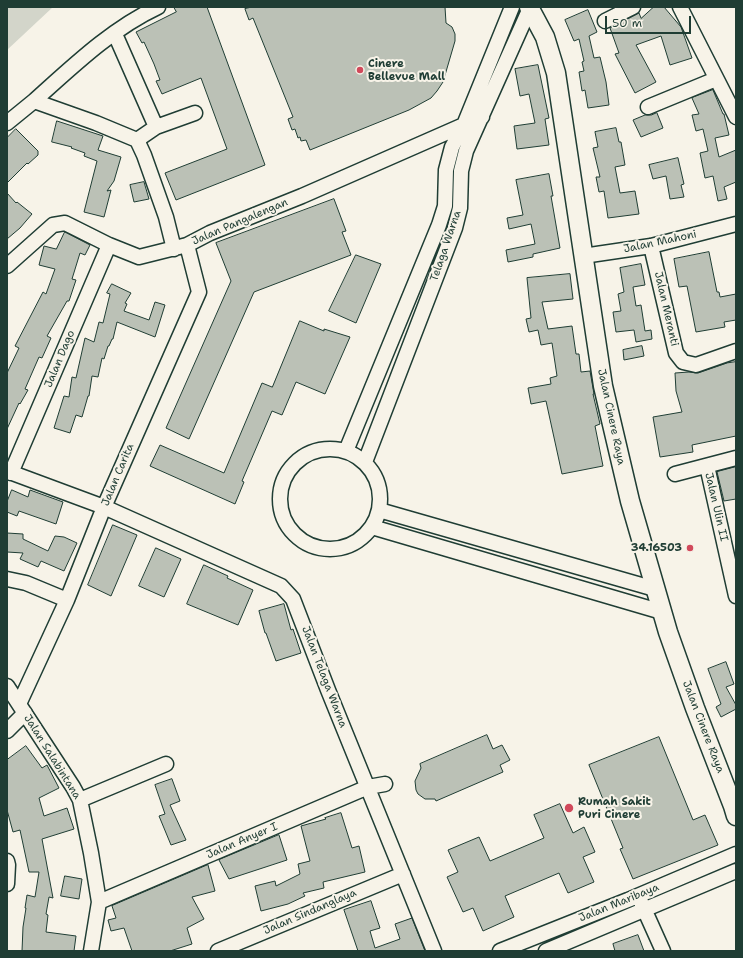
<!DOCTYPE html>
<html>
<head>
<meta charset="utf-8">
<style>
	body { margin:0 }
	#map { position:relative; width:743px; height:958px; overflow:hidden; background:#f7f3e8; font-family:"Shantell Sans",sans-serif }
	canvas { display:block }
	.frame { position:absolute; inset:0; border:8px solid #1f3d34; pointer-events:none }
	.scale { position:absolute; left:605px; top:16px; width:86px; height:18px; box-sizing:border-box; border:2px solid #1f3d34; border-top:0; padding-left:5px; font-size:12px; line-height:14px; white-space:nowrap; color:#1f3d34; -webkit-text-stroke:3px #f7f3e8; paint-order:stroke }
</style>
</head>
<body>
<div id="map">
<canvas width="743" height="958"></canvas>
<div class="frame"></div>
<div class="scale">50 m</div>
</div>
<script>
const g = document.querySelector('canvas').getContext('2d');
g.lineJoin = 'round';
function paint(path, color) { g.fillStyle = color; g.fill(path, 'evenodd'); }
function strokePath(path, color, width, dash) { g.strokeStyle = color; g.lineWidth = width; g.lineCap = dash ? 'butt' : 'round'; g.setLineDash(dash || []); g.stroke(path); }
function write(font, color, halo, rows, align = 'center') {
  g.font = font + ' "Shantell Sans",sans-serif'; g.lineWidth = 4; g.setLineDash([]); g.textBaseline = 'middle'; g.strokeStyle = halo; g.fillStyle = color; for (const [text, x, y, turn = 0] of rows) {
    g.save(); g.translate(x, y); g.rotate((+turn || 0) * Math.PI / 180); g.textAlign = isNaN(turn) ? turn : align; if (halo) g.strokeText(text, 0, 0); g.fillText(text, 0, 0); g.restore();
  }
}
paint(new Path2D(`
	M 7,7 L 53,7 L 7,50 Z`), '#d3d5ca');
const building = new Path2D(`
	M 174,7 L 207,7 L 265,165 L 176,200 L 165,173 L 227,149 L 201,78 L 162,94 L 156,81 L 160,80 L 154,64 L 144,42 L 142,43 L 136,32 L 176,12 Z
	M 252,7 L 445,7 L 446,23 L 452,27 L 455,34 L 455,41 L 443,82 L 437,91 L 431,98 L 409,110 L 310,150 L 306,140 L 301,141 L 300,137 L 298,138 L 295,129 L 292,130 L 288,119 L 293,117 L 253,18 L 249,20 L 245,9 Z
	M 654,7 L 664,7 L 681,27 L 692,58 L 670,65 L 661,36 L 636,45 L 656,82 L 635,93 L 615,54 L 619,53 L 610,28 L 639,13 L 641,18 Z
	M 588,10 L 597,32 L 589,36 L 594,58 L 600,57 L 606,82 L 609,105 L 588,108 L 585,90 L 582,91 L 579,72 L 584,71 L 582,62 L 584,61 L 579,39 L 574,41 L 565,20 Z
	M 538,65 L 549,118 L 545,119 L 549,145 L 517,149 L 514,126 L 535,123 L 529,94 L 520,96 L 515,69 Z
	M 713,90 L 723,114 L 724,114 L 729,135 L 715,138 L 719,157 L 736,150 L 736,182 L 724,187 L 727,199 L 718,201 L 713,176 L 705,178 L 700,153 L 708,151 L 703,129 L 696,131 L 692,115 L 699,114 L 692,98 Z
	M 657,113 L 663,128 L 641,137 L 633,120 L 645,115 L 651,115 Z
	M 57,121 L 103,136 L 98,150 L 121,157 L 114,181 L 107,191 L 111,190 L 104,217 L 84,212 L 97,161 L 84,156 L 85,153 L 71,148 L 72,147 L 52,142 Z
	M 616,128 L 619,142 L 621,142 L 625,165 L 615,167 L 620,193 L 635,191 L 639,214 L 608,218 L 604,191 L 599,192 L 596,177 L 600,177 L 593,148 L 598,147 L 595,132 Z
	M 16,129 L 38,151 L 38,155 L 28,164 L 27,163 L 7,183 L 7,138 Z
	M 678,158 L 684,184 L 681,185 L 684,197 L 670,199 L 666,176 L 653,179 L 649,165 Z
	M 549,174 L 553,196 L 551,196 L 560,248 L 533,254 L 533,257 L 508,262 L 506,250 L 535,244 L 531,224 L 509,229 L 507,218 L 523,215 L 516,180 Z
	M 144,182 L 149,199 L 134,202 L 130,185 Z
	M 7,193 L 16,203 L 17,202 L 32,214 L 20,228 L 7,239 Z
	M 334,199 L 346,231 L 342,232 L 351,255 L 254,292 L 189,439 L 166,428 L 231,281 L 216,243 Z
	M 65,232 L 90,245 L 85,255 L 80,253 L 72,279 L 76,280 L 69,301 L 67,301 L 47,336 L 51,338 L 42,358 L 39,357 L 25,389 L 28,390 L 20,404 L 19,403 L 7,429 L 7,373 L 19,348 L 15,346 L 43,292 L 46,294 L 55,269 L 39,265 L 44,246 L 56,249 Z
	M 709,252 L 717,292 L 719,292 L 720,297 L 736,294 L 736,320 L 724,322 L 725,327 L 696,332 L 687,286 L 679,287 L 674,259 Z
	M 356,255 L 381,264 L 356,323 L 329,311 Z
	M 641,264 L 645,285 L 633,287 L 636,306 L 641,305 L 645,331 L 651,330 L 652,339 L 636,342 L 634,330 L 616,332 L 613,312 L 621,311 L 618,294 L 624,292 L 620,268 Z
	M 570,274 L 573,299 L 542,302 L 548,329 L 572,326 L 576,354 L 579,354 L 581,372 L 590,371 L 594,394 L 593,394 L 600,424 L 595,426 L 603,466 L 562,474 L 546,401 L 531,404 L 528,388 L 551,384 L 550,378 L 557,376 L 552,343 L 541,345 L 538,330 L 529,332 L 526,319 L 531,318 L 527,278 Z
	M 112,284 L 131,293 L 125,303 L 127,304 L 124,311 L 149,320 L 155,302 L 165,305 L 155,337 L 117,322 L 113,339 L 112,339 L 109,346 L 108,346 L 104,359 L 102,358 L 98,377 L 92,376 L 89,396 L 88,396 L 82,417 L 76,415 L 70,433 L 54,428 L 64,396 L 69,397 L 72,377 L 76,378 L 85,338 L 94,342 L 99,322 L 103,323 L 110,294 L 107,293 Z
	M 300,321 L 324,331 L 324,329 L 350,337 L 325,394 L 296,382 L 282,415 L 272,411 L 242,481 L 244,482 L 235,504 L 150,466 L 160,445 L 224,473 L 262,383 L 272,387 Z
	M 642,346 L 644,356 L 624,360 L 623,350 Z
	M 736,362 L 736,436 L 692,445 L 693,452 L 660,457 L 653,417 L 682,412 L 676,391 L 675,373 L 689,372 L 698,373 L 727,363 Z
	M 736,467 L 736,499 L 724,501 L 717,472 Z
	M 12,490 L 28,497 L 30,490 L 63,502 L 56,524 L 19,511 L 17,516 L 7,512 L 7,502 Z
	M 113,525 L 137,535 L 111,596 L 88,585 Z
	M 7,533 L 23,534 L 23,539 L 48,551 L 55,536 L 64,537 L 77,543 L 64,571 L 41,561 L 38,567 L 20,559 L 23,553 L 7,552 Z
	M 156,548 L 181,559 L 164,597 L 139,586 Z
	M 204,565 L 228,576 L 227,578 L 253,590 L 238,625 L 187,604 Z
	M 284,604 L 291,630 L 293,629 L 301,653 L 276,661 L 266,633 L 265,633 L 259,611 Z
	M 726,662 L 734,684 L 726,687 L 736,705 L 736,709 L 721,717 L 716,707 L 721,704 L 708,669 Z
	M 487,735 L 493,749 L 502,745 L 510,760 L 500,765 L 503,772 L 436,801 L 435,799 L 425,799 L 418,794 L 416,790 L 415,781 L 421,768 L 420,764 Z
	M 659,737 L 693,820 L 705,815 L 718,845 L 633,879 L 620,849 L 623,848 L 589,765 Z
	M 26,746 L 42,768 L 47,765 L 59,788 L 39,798 L 44,816 L 67,808 L 74,829 L 42,839 L 53,898 L 49,897 L 46,914 L 48,915 L 46,932 L 76,936 L 74,951 L 22,951 L 23,927 L 26,908 L 25,908 L 27,895 L 35,897 L 39,872 L 29,872 L 20,830 L 13,832 L 7,810 L 7,760 Z
	M 172,779 L 180,801 L 170,805 L 186,840 L 171,845 L 159,816 L 165,814 L 155,785 Z
	M 560,804 L 573,833 L 584,827 L 595,852 L 583,857 L 594,882 L 568,893 L 559,873 L 505,896 L 514,917 L 483,931 L 473,908 L 463,912 L 447,877 L 458,872 L 448,850 L 479,837 L 490,861 L 544,838 L 534,815 Z
	M 341,813 L 352,848 L 359,846 L 365,872 L 323,882 L 324,888 L 303,893 L 305,896 L 288,904 L 261,911 L 255,886 L 275,881 L 276,886 L 300,874 L 298,864 L 310,861 L 301,826 L 326,819 L 325,818 Z
	M 279,835 L 287,860 L 229,879 L 219,860 Z
	M 208,865 L 215,891 L 192,897 L 204,919 L 187,928 L 192,944 L 170,951 L 132,951 L 124,928 L 111,931 L 108,920 L 116,918 L 112,906 Z
	M 65,876 L 82,879 L 79,899 L 61,896 Z
	M 371,901 L 380,928 L 370,931 L 375,948 L 400,939 L 395,924 L 412,918 L 425,951 L 358,951 L 344,910 Z
	M 638,935 L 644,951 L 615,951 L 613,944 Z`);
paint(building, '#bbc1b6');
strokePath(building, '#1f3d34', 1);
const minor = new Path2D(`
	M 680,7 L 736,117
	M 605,21 L 633,7
	M 115,34 L 156,127
	M 34,101 C 72,67 111,29 158,7
	M 648,107 L 716,79
	M 7,123 L 34,101 L 96,123 L 137,140 L 144,155 L 166,217 L 174,249
	M 137,140 L 156,127 L 195,113
	M 651,246 L 676,353 L 683,362 L 696,365 L 736,351
	M 583,256 L 651,246 L 736,224
	M 7,266 L 53,225 L 65,223 L 109,245 L 139,257 L 187,245 L 210,233 L 302,196 L 482,117
	M280 499a50 50 0 1 1 100 0a50 50 0 1 1-100 0Z
	M 346,451 L 439,225 L 445,206 L 446,170 L 452,147 L 464,125 L 512,7
	M 365,462 L 455,228 L 460,208 L 461,171 L 466,151 L 530,8
	M 707,466 L 736,596
	M 7,471 L 104,507 L 281,586 L 293,599 L 328,690 L 434,951
	M 11,473 L 109,245
	M 675,474 L 736,458
	M 379,510 L 655,589
	M 372,527 L 662,612
	M 7,579 L 26,583 L 67,600
	M 7,686 L 73,787 L 80,800 L 91,853 L 99,902 L 91,951
	M 19,704 L 67,600 L 104,507 L 199,292 L 187,245
	M 7,731 L 25,713
	M 80,800 L 166,764
	M 7,861 L 8,865 L 7,884
	M 99,902 L 368,787 L 385,784
	M 641,902 L 663,951
	M 218,951 L 403,874
	M 500,951 L 628,900 L 736,854
	M 546,951 L 736,871`);
const major = new Path2D(`
	M 529,7 L 545,37 L 556,73 L 603,386 L 630,501 L 668,632 L 695,708 L 733,806 L 736,816`);
strokePath(minor, '#1f3d34', 17);
strokePath(major, '#1f3d34', 21);
strokePath(minor, '#f7f3e8', 14);
strokePath(major, '#f7f3e8', 18);
for (const [x, y, r, color] of [
	[360,70,4,"#d1495b"],
	[690,548,4,"#d1495b"],
	[569,808,5,"#d1495b"]
]) { const dot = new Path2D(); dot.arc(x, y, r, 0, 2 * Math.PI); g.fillStyle = color; g.fill(dot); strokePath(dot, '#f7f3e8', 1.5); }
write('bold 11px', '#1f3d34', '#f7f3e8', [
	["Cinere",368,64],
	["Bellevue Mall",368,77],
	["34.16503",682,548,"right"],
	["Rumah Sakit",578,802],
	["Puri Cinere",578,815]
], 'left');
write('11px', '#1f3d34', '#f7f3e8', [
	["Jalan Pangalengan",240,222,-23],
	["Jalan Mahoni",660,242,-12],
	["Telaga Warna",446,246,-71],
	["Jalan Meranti",666,309,77],
	["Jalan Dago",60,359,-67],
	["Jalan Cinere Raya",611,417,78],
	["Jalan Carita",118,475,-67],
	["Jalan Ulin II",716,507,77],
	["Jalan Telaga Warna",324,677,69],
	["Jalan Cinere Raya",703,727,69],
	["Jalan Salabintana",52,757,58],
	["Jalan Anyer I",242,841,-23],
	["Jalan Maribaya",619,903,-22],
	["Jalan Sindanglaya",310,912,-23]
]);
</script>
</body>
</html>
